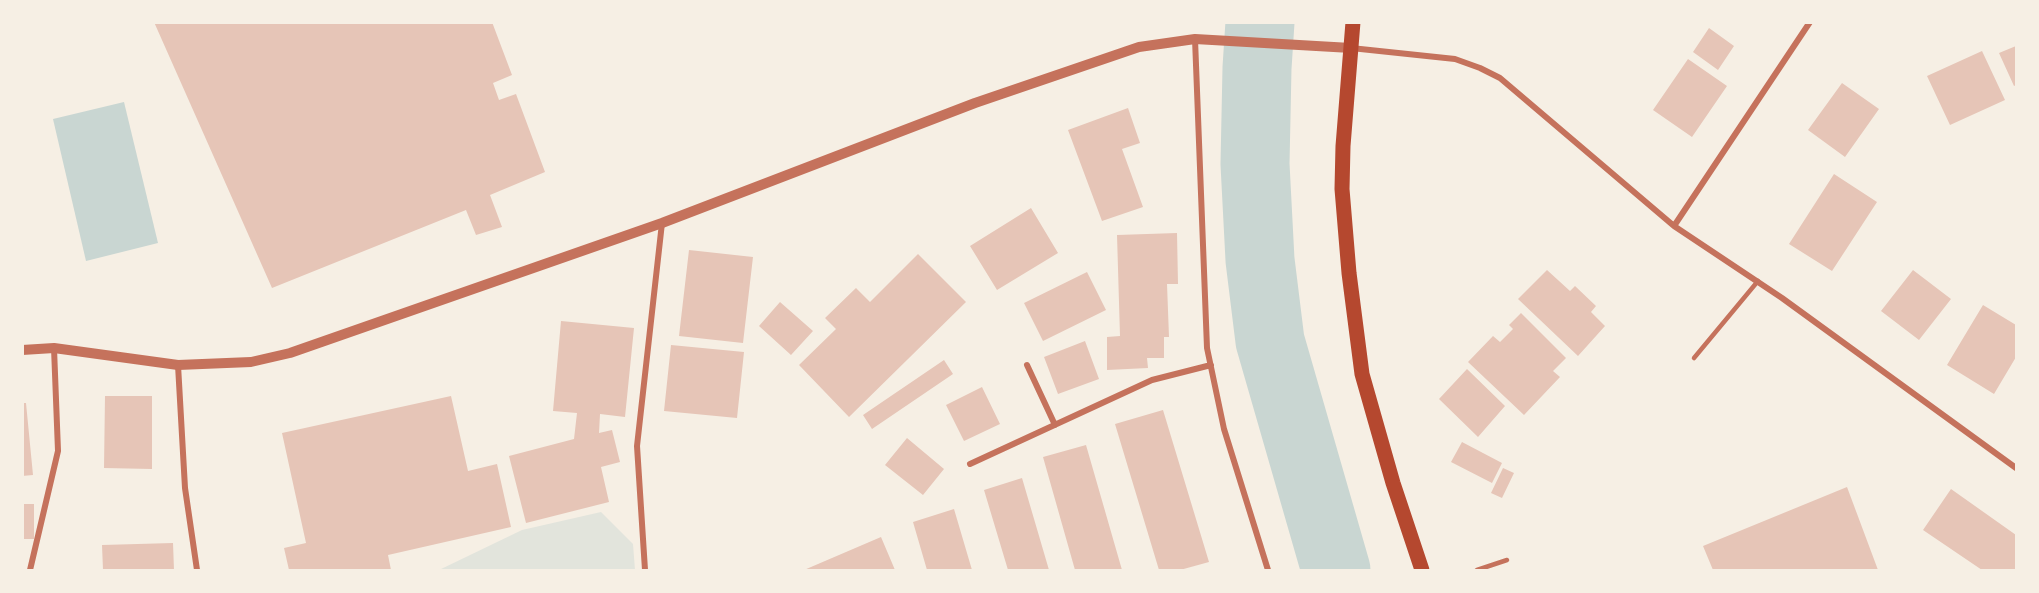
<!DOCTYPE html>
<html>
<head>
<meta charset="utf-8">
<style>
	body { margin:0 }
	#map { position:relative; width:2039px; height:593px; overflow:hidden; background:#f6efe4; font-family:"Space Grotesk",sans-serif }
	canvas { display:block }
	.frame { position:absolute; inset:0; border:24px solid #f6efe4; pointer-events:none }
</style>
</head>
<body>
<div id="map">
<canvas width="2039" height="593"></canvas>
<div class="frame"></div>
</div>
<script>
const g = document.querySelector('canvas').getContext('2d');
g.lineJoin = 'round';
function paint(path, color) { g.fillStyle = color; g.fill(path, 'evenodd'); }
function strokePath(path, color, width, dash) { g.strokeStyle = color; g.lineWidth = width; g.lineCap = dash ? 'butt' : 'round'; g.setLineDash(dash || []); g.stroke(path); }
paint(new Path2D(`
	M 601,512 L 633,544 L 635,570 L 439,570 L 522,530 Z`), '#e2e4dc');
paint(new Path2D(`
	M 124,102 L 158,243 L 86,261 L 53,119 Z`), '#c9d6d2');
strokePath(new Path2D(`
	M 1260,22 L 1257,68 L 1255,164 L 1260,260 L 1270,341 L 1336,570`), '#c9d6d2', 69);
paint(new Path2D(`
	M 154,22 L 492,22 L 512,75 L 493,83 L 499,100 L 516,94 L 545,172 L 490,195 L 502,227 L 476,235 L 466,210 L 272,288 Z
	M 1709,28 L 1734,46 L 1718,70 L 1693,52 Z
	M 2016,46 L 2016,85 L 2014,86 L 1999,53 Z
	M 1982,51 L 2005,100 L 1950,125 L 1927,76 Z
	M 1688,59 L 1727,86 L 1692,137 L 1653,110 Z
	M 1842,83 L 1879,109 L 1845,157 L 1808,130 Z
	M 1128,108 L 1140,143 L 1122,149 L 1143,207 L 1102,221 L 1068,130 Z
	M 1834,174 L 1877,202 L 1832,271 L 1789,244 Z
	M 1031,208 L 1058,253 L 997,290 L 970,246 Z
	M 1177,233 L 1178,284 L 1167,284 L 1169,337 L 1164,337 L 1164,358 L 1147,358 L 1148,368 L 1107,370 L 1107,337 L 1120,336 L 1117,235 Z
	M 689,250 L 753,257 L 743,343 L 679,336 Z
	M 918,254 L 966,302 L 849,417 L 799,365 L 836,329 L 825,318 L 856,288 L 870,302 Z
	M 1547,270 L 1570,291 L 1575,286 L 1596,306 L 1591,312 L 1605,326 L 1578,356 L 1518,299 Z
	M 1913,270 L 1951,299 L 1919,340 L 1881,311 Z
	M 1087,272 L 1106,310 L 1043,341 L 1024,303 Z
	M 780,302 L 813,331 L 791,355 L 759,326 Z
	M 1983,305 L 2016,325 L 2016,357 L 1994,394 L 1947,365 Z
	M 1521,313 L 1566,358 L 1553,371 L 1560,377 L 1524,415 L 1468,362 L 1493,336 L 1500,342 L 1513,329 L 1509,325 Z
	M 561,321 L 634,328 L 625,417 L 600,414 L 599,433 L 612,430 L 620,462 L 601,467 L 609,502 L 526,523 L 509,456 L 574,439 L 577,413 L 553,411 Z
	M 1085,341 L 1099,379 L 1058,394 L 1044,357 Z
	M 671,345 L 744,352 L 737,418 L 664,411 Z
	M 944,360 L 953,374 L 872,429 L 863,415 Z
	M 1467,369 L 1505,406 L 1478,437 L 1439,399 Z
	M 982,387 L 1000,424 L 964,441 L 946,405 Z
	M 105,396 L 152,396 L 152,469 L 104,468 Z
	M 451,396 L 468,471 L 497,464 L 511,527 L 388,555 L 391,570 L 289,570 L 284,548 L 306,543 L 282,433 Z
	M 22,403 L 26,403 L 33,475 L 22,476 Z
	M 1163,410 L 1209,562 L 1180,570 L 1159,570 L 1115,424 Z
	M 907,438 L 944,469 L 923,495 L 885,465 Z
	M 1462,442 L 1502,463 L 1492,483 L 1451,462 Z
	M 1086,445 L 1122,570 L 1075,570 L 1043,457 Z
	M 1503,468 L 1514,473 L 1502,498 L 1491,493 Z
	M 1022,478 L 1049,570 L 1008,570 L 984,490 Z
	M 1847,487 L 1878,570 L 1713,570 L 1703,546 Z
	M 1951,489 L 2016,535 L 2016,570 L 1982,570 L 1923,530 Z
	M 22,504 L 34,504 L 34,539 L 22,539 Z
	M 954,509 L 972,570 L 927,570 L 913,522 Z
	M 881,537 L 895,570 L 804,570 Z
	M 173,543 L 174,570 L 103,570 L 102,545 Z`), '#e6c5b7');
strokePath(new Path2D(`
	M 1694,358 L 1758,281
	M 1477,570 L 1507,560`), '#c5725c', 4.5);
strokePath(new Path2D(`
	M 1195,39 L 1207,348 L 1224,429 L 1268,570
	M 1351,48 L 1455,59 L 1480,68 L 1500,78 L 1674,226 L 1782,298 L 2016,468
	M 1674,226 L 1810,22
	M 178,365 L 185,488 L 197,570
	M 1027,365 L 1055,425
	M 970,464 L 1152,380 L 1211,365
	M 30,570 L 58,451 L 54,348
	M 645,570 L 637,446 L 662,223`), '#c5725c', 6);
strokePath(new Path2D(`
	M 22,350 L 54,348 L 178,365 L 251,362 L 290,353 L 662,223 L 975,103 L 1139,47 L 1195,39 L 1351,48`), '#c5725c', 10);
strokePath(new Path2D(`
	M 1353,22 L 1343,146 L 1342,189 L 1349,273 L 1362,374 L 1393,483 L 1422,570`), '#b5482f', 15);
</script>
</body>
</html>
